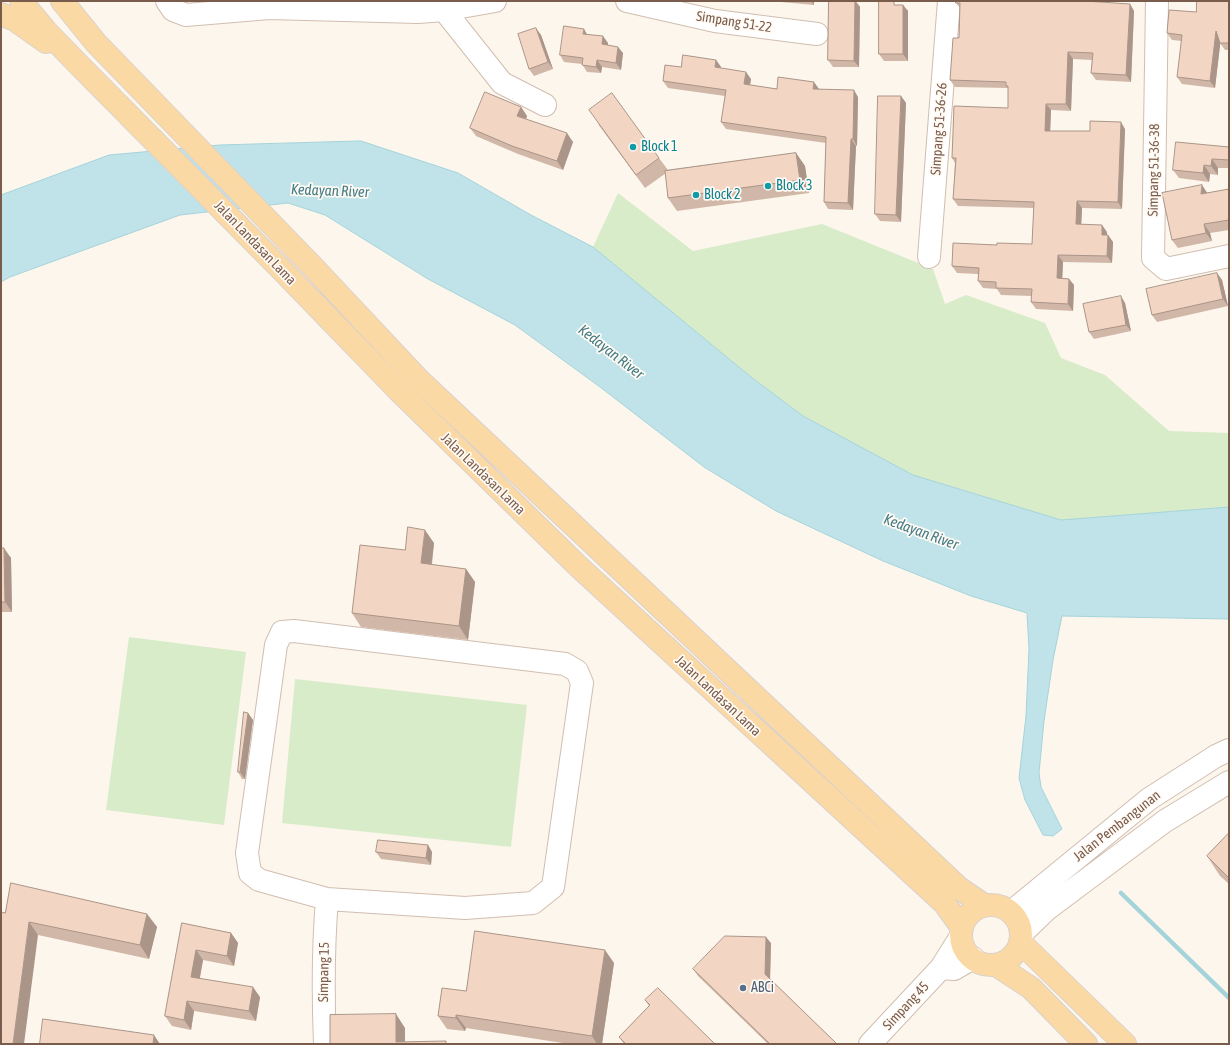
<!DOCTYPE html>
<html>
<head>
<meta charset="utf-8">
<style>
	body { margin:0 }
	#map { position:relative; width:1230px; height:1045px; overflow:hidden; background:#fdf6ec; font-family:"Asap Condensed",sans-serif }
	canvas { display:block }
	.frame { position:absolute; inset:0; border:2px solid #7a5c4d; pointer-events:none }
</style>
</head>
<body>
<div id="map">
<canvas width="1230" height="1045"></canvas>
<div class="frame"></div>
</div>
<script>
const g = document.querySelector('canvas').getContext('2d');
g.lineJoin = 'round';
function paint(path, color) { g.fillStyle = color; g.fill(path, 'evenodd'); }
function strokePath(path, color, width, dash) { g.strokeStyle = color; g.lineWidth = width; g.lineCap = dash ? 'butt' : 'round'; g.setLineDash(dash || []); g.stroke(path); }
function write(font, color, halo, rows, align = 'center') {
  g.font = font + ' "Asap Condensed",sans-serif'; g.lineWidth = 3.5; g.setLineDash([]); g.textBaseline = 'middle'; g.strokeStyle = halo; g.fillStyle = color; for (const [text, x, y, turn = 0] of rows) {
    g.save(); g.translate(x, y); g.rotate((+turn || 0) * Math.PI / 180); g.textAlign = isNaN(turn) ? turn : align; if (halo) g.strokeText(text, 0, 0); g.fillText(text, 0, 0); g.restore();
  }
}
paint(new Path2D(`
	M 618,193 L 693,251 L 822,224 L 933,269 L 945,304 L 966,295 L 1045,323 L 1061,358 L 1105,375 L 1169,431 L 1229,433 L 1229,507 L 1061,520 L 913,475 L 803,416 L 751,377 L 593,247 Z
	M 129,637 L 246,652 L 224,825 L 106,810 Z
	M 295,679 L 527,705 L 511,847 L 282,823 Z`), '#d8ecc9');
const water = new Path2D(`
	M 361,141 L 458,173 L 531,215 L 593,247 L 751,377 L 803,416 L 913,475 L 1061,520 L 1229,507 L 1229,619 L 1062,616 L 1053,660 L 1044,721 L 1039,773 L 1041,787 L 1062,829 L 1053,836 L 1043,835 L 1025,800 L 1019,778 L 1026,716 L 1029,649 L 1027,613 L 971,596 L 883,561 L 776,511 L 704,467 L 600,387 L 515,325 L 428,279 L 325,215 L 288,203 L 180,215 L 10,277 L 1,282 L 1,195 L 109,155 L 220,145 Z`);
paint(water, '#bfe3e8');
strokePath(water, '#a5d3da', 1);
strokePath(new Path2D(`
	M 1121,893 L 1229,998`), '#a5d3da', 4.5);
const minor = new Path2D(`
	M 167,1 L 173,10 L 186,15 L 269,8 L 418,12 L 444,10 L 495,1
	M 627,1 L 715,21 L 817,34
	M 1157,1 L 1153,258 L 1166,269 L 1229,256
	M 444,10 L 502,83 L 545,105
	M 929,257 L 949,1
	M 294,631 L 565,664 L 577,671 L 582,683 L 553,887 L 533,903 L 465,908 L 327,899 L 259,880 L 250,873 L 247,853 L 276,645 L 282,632 Z
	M 1011,912 L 1149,799 L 1216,756 L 1229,750
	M 1021,934 L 1046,910 L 1165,821 L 1229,782
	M 941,968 L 954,969 L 973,958
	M 325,1044 C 323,996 323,948 327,899
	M 870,1044 L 941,968 L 961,936`);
const major = new Path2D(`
	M 21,1 L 46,31 L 81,67 L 282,270 L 400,392 L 579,567 L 945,904 L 962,928
	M 62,1 L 96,43 L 313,267 L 418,379 L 959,888 L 984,905
	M 1,14 L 15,20 L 46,42
	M961 935a30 30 0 1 1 60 0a30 30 0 1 1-60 0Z
	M 1020,942 L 1125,1044
	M 996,965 L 1031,988 L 1086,1044`);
strokePath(minor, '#d1beb0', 24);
strokePath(major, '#dad1cd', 24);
strokePath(minor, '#fff', 22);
strokePath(major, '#fbd9a5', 22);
paint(new Path2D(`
	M 770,1 L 814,1 L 814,5 Z
	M 829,1 L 856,1 L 860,7 L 859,67 L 833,67 L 828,60 Z
	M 1229,1 L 1229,50 L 1225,50 L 1220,43 L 1215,88 L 1182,84 L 1177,77 L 1182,41 L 1172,40 L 1167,33 L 1196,12 Z
	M 956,3 L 1130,4 L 1134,11 L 1131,82 L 1096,80 L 1091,73 L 1092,60 L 1073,59 L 1071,111 L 1051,110 L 1050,131 L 1090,131 L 1125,129 L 1122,209 L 1082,208 L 1081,224 L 1107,232 L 1107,235 L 1108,235 L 1113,242 L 1112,263 L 1063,262 L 1062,278 L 1069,279 L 1074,285 L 1073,311 L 1036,309 L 1031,302 L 1032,296 L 1001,295 L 997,289 L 983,288 L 978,281 L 978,274 L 957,273 L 952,266 L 997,245 L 1032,244 L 1034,208 L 958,206 L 953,199 L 955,163 L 952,158 L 1008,108 L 1008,88 L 955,87 L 950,80 L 959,38 L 960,8 Z
	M 897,5 L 903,5 L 908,11 L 908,61 L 884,61 L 879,54 Z
	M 587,34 L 608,43 L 608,45 L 623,53 L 621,70 L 602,67 L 601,73 L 587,72 L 582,64 L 564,62 L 560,55 Z
	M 541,35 L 553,69 L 534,76 L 529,69 Z
	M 716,60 L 721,67 L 720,68 L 751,79 L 750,85 L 777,89 L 819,89 L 858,97 L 857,146 L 856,146 L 853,210 L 828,209 L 824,202 L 826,143 L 726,129 L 721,122 L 725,96 L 668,88 L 663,81 L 681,67 Z
	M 901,96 L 906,103 L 901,222 L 880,221 L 875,214 Z
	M 521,107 L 527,116 L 526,119 L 573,142 L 563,170 L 518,154 L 476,136 L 470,128 Z
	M 598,124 L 659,158 L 668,170 L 796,153 L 805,166 L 809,193 L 677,211 L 668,198 L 666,173 L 645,188 Z
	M 1229,147 L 1229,168 L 1218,168 L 1218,175 L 1210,174 L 1209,182 L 1179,178 L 1173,170 Z
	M 1229,189 L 1229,230 L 1210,233 L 1212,241 L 1178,248 L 1172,240 L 1208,193 Z
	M 1217,273 L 1222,280 L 1228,306 L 1157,322 L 1152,315 Z
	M 1125,303 L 1131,331 L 1094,339 L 1089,332 Z
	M 434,543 L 432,565 L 466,569 L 475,582 L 468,640 L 361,627 L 352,613 L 405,550 Z
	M 1,548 L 11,558 L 12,612 L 1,612 Z
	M 248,713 L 253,720 L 245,779 L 242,779 L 238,772 Z
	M 1229,833 L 1229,884 L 1220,876 L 1207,856 Z
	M 428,845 L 432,852 L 431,865 L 381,859 L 376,852 Z
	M 5,913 L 147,914 L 157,927 L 149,959 L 38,935 Z
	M 182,923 L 231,933 L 238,943 L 234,966 L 203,960 L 200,978 L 260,997 L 256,1021 L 194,1011 L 191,1030 L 172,1026 L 165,1016 Z
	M 771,943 L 770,979 L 837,1044 L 768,1044 L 698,976 L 693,969 Z
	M 614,963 L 602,1044 L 569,1044 L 466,1028 L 465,1031 L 447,1029 L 438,1016 L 466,991 Z
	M 645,1000 L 715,1044 L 624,1044 L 619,1037 L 649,1006 Z`), '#d1b7a8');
paint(new Path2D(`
	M 811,1 L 814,1 L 814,5 Z
	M 855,1 L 860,7 L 859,67 L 854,61 Z
	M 1130,4 L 1134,11 L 1131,82 L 1126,75 Z
	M 903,5 L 908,11 L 908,61 L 903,54 Z
	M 536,28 L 541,35 L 553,69 L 548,62 Z
	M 584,29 L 588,36 L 583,34 Z
	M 1216,31 L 1221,38 L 1215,88 L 1210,81 Z
	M 603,36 L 608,43 L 607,51 L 602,44 Z
	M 618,47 L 623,53 L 621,70 L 616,63 Z
	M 1068,52 L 1073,59 L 1071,111 L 1066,104 Z
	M 597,60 L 602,67 L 601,73 L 596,67 Z
	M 716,60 L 721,67 L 720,74 L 715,67 Z
	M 746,72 L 751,79 L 749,91 L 744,84 Z
	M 814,82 L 819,89 L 813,89 Z
	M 854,90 L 858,97 L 857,146 L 853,139 Z
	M 901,96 L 906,103 L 901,222 L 896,215 Z
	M 1046,104 L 1051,110 L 1050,137 L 1045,131 Z
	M 521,107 L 527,116 L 524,125 L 517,116 Z
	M 1121,122 L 1125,129 L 1122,209 L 1118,202 Z
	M 567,133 L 573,142 L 563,170 L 557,161 Z
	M 851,139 L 856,146 L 853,210 L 848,203 Z
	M 796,153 L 805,166 L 809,193 L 800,180 Z
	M 1212,159 L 1218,168 L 1218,175 L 1211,166 Z
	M 1204,165 L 1210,174 L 1209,182 L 1203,173 Z
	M 1202,185 L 1208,194 L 1201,194 Z
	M 1077,201 L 1082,208 L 1081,231 L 1076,224 Z
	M 1204,224 L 1210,233 L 1212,241 L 1206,233 Z
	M 1102,225 L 1107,232 L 1107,242 L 1102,235 Z
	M 1108,235 L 1113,242 L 1112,263 L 1107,256 Z
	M 1058,255 L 1063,262 L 1062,285 L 1057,278 Z
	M 1217,273 L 1222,280 L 1228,306 L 1223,299 Z
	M 1069,279 L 1074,285 L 1073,311 L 1068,304 Z
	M 1121,296 L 1125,303 L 1131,331 L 1126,325 Z
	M 425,530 L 434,543 L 430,577 L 421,563 Z
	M 4,548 L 11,558 L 12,612 L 5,602 Z
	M 466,569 L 475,582 L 468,640 L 459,626 Z
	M 248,713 L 253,720 L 245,779 L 240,772 Z
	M 428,845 L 432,852 L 431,865 L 426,858 Z
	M 147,914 L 157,927 L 149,959 L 140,945 Z
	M 29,922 L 38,935 L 24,1044 L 13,1044 Z
	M 231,933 L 238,943 L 234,966 L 227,956 Z
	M 766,937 L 771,943 L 770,981 L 765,974 Z
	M 196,950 L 203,960 L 198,987 L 191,977 Z
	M 605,950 L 614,963 L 602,1044 L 597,1044 L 592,1036 Z
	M 253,987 L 260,997 L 256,1021 L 249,1011 Z
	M 187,1001 L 194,1011 L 191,1030 L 184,1020 Z
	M 396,1014 L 405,1028 L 405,1044 L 396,1042 Z
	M 456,1015 L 466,1028 L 465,1031 L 456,1018 Z
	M 154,1035 L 160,1044 L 153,1044 Z`), '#aa9588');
const building = new Path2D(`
	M 829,1 L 855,1 L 854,61 L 828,60 Z
	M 879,1 L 894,1 L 894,5 L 903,5 L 903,54 L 879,54 Z
	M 956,1 L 1085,1 L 1130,4 L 1126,75 L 1091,73 L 1093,53 L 1068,52 L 1066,104 L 1046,104 L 1045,131 L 1090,131 L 1090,121 L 1121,122 L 1118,202 L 1077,201 L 1076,224 L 1102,225 L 1102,235 L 1108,235 L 1107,256 L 1058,255 L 1057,278 L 1069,279 L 1068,304 L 1031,302 L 1032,289 L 996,288 L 996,282 L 978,281 L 979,268 L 952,266 L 953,243 L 997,245 L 997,243 L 1032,244 L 1034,202 L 953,199 L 956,158 L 952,158 L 954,106 L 1008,108 L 1008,86 L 1006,86 L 1006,82 L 950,80 L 953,38 L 959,38 L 960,3 L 956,3 Z
	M 1197,1 L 1229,1 L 1229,43 L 1220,43 L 1216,31 L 1210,81 L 1177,77 L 1182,35 L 1167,33 L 1169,10 L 1196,12 Z
	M 564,26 L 584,29 L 583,34 L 603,36 L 602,44 L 618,47 L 616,63 L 597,60 L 596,67 L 582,65 L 583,58 L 560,55 Z
	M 536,28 L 548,62 L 529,69 L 518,34 Z
	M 683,55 L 716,60 L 715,67 L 746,72 L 744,84 L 777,89 L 778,77 L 814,82 L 813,89 L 854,90 L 853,139 L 851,139 L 848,203 L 824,202 L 826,137 L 721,122 L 726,90 L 663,81 L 665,65 L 681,67 Z
	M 485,92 L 521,107 L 517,116 L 567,133 L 557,161 L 512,146 L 470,128 Z
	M 612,93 L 659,158 L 636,175 L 589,110 Z
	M 878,96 L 901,96 L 896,215 L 875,214 Z
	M 1176,142 L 1229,147 L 1229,160 L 1212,159 L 1211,166 L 1204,165 L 1203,173 L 1173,170 Z
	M 796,153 L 800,180 L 668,198 L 665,171 Z
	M 1202,185 L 1201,194 L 1229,189 L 1229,220 L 1204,224 L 1206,233 L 1172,240 L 1162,193 Z
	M 1217,273 L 1223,299 L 1152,315 L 1146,289 Z
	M 1121,296 L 1126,325 L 1089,332 L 1083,304 Z
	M 408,527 L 425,530 L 421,563 L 466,569 L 459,626 L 352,613 L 360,545 L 405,550 Z
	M 1,548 L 4,548 L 5,602 L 1,602 Z
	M 244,712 L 248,713 L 240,772 L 238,772 Z
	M 1229,833 L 1229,878 L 1207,856 Z
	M 378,840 L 428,845 L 426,858 L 376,852 Z
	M 11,883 L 147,914 L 140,945 L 29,922 L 13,1044 L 1,1044 L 1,912 L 5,913 Z
	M 182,923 L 231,933 L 227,956 L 196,950 L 191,977 L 253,987 L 249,1011 L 187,1001 L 184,1020 L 165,1016 Z
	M 475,931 L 605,950 L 592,1036 L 456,1015 L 456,1018 L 438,1016 L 442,988 L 466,991 Z
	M 725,936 L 766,937 L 765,974 L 836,1043 L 835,1044 L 770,1044 L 693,969 Z
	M 658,988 L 715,1044 L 626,1044 L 619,1037 L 650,1005 L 645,1000 Z
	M 396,1014 L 396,1042 L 446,1041 L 446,1044 L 330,1044 L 330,1015 Z
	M 43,1019 L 154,1035 L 153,1044 L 40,1044 Z`);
paint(building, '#f3d5c3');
strokePath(building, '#aa9588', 1);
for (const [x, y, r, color] of [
	[633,147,4,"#0f9aa8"],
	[768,186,4,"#0f9aa8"],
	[696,195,4,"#0f9aa8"],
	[743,988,4,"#5c6f8a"]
]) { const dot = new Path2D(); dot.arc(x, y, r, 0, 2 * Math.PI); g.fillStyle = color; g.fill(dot); strokePath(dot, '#fffaf3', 1.5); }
write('14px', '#7a5c4d', '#fffaf3', [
	["Simpang 51-22",734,22,9],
	["Simpang 51-36-26",939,129,-86],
	["Simpang 51-36-38",1154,170,-89],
	["Jalan Landasan Lama",255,243,46],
	["Jalan Landasan Lama",483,474,44],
	["Jalan Landasan Lama",718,696,43],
	["Jalan Pembangunan",1117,826,-38],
	["Simpang 15",324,972,-89],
	["Simpang 45",906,1006,-47]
]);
write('14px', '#0d838f', '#fffaf3', [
	["Block 1",641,147],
	["Block 3",776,186],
	["Block 2",704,195]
], 'left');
write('14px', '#4e5e75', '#fffaf3', [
	["ABCi",751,988]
], 'left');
write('italic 15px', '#437c86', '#fffaf3', [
	["Kedayan River",330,191,2],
	["Kedayan River",611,352,38],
	["Kedayan River",921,532,20]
]);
</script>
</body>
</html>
